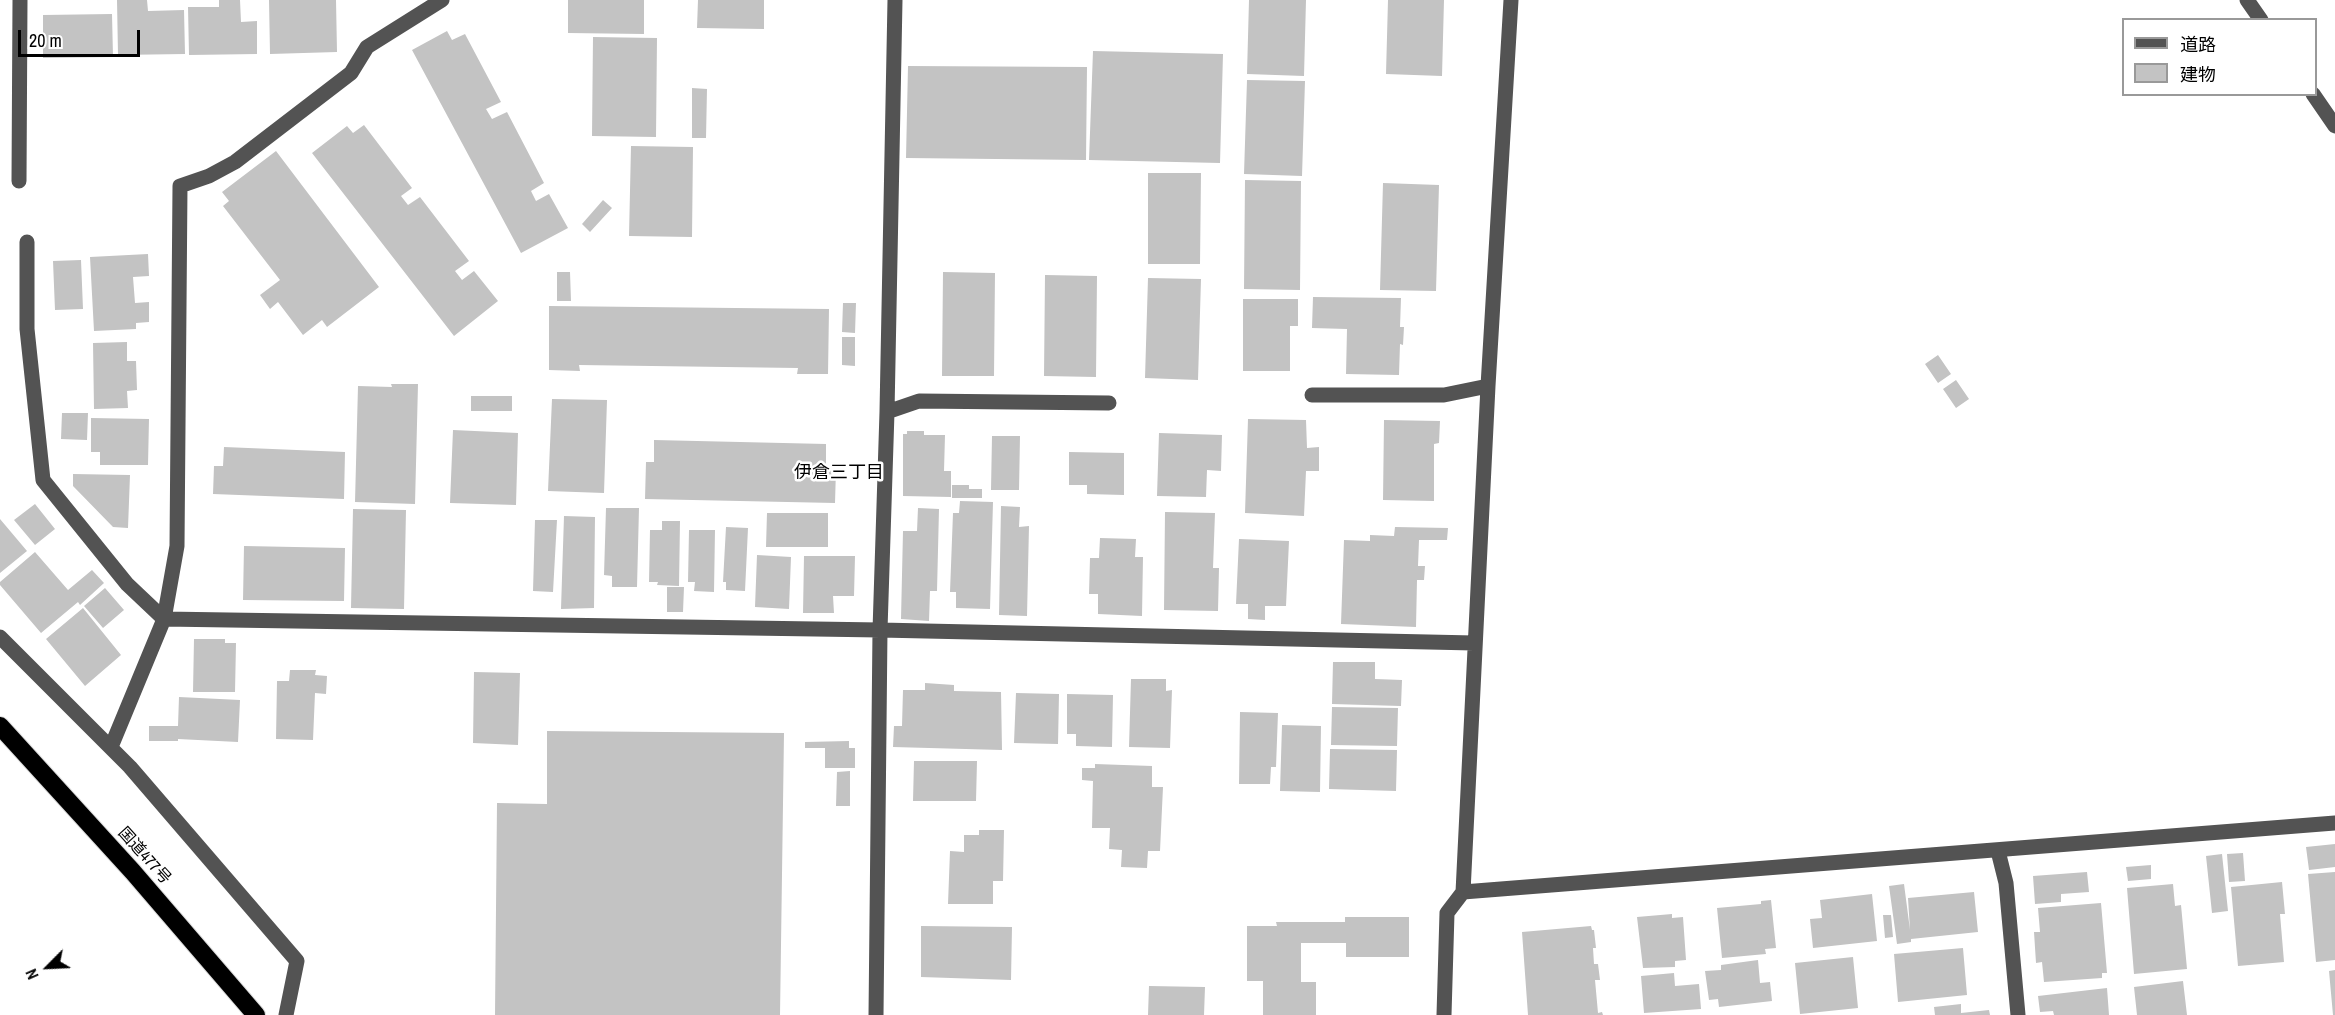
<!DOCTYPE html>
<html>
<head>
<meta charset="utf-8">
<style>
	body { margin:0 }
	#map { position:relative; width:2335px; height:1015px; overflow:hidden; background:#fff; font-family:"Archivo Narrow","Noto Sans JP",sans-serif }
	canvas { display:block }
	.legend { position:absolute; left:2122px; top:18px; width:195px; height:78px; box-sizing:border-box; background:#fff; border:2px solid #999; margin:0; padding:8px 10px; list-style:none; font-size:18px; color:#000 }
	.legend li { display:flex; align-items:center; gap:12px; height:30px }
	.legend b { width:30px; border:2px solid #999 }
	.north { position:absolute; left:18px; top:937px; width:60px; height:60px; -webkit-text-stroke:4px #fff; paint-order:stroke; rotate:246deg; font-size:16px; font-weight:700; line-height:24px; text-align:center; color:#000 }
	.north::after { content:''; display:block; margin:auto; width:21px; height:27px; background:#000; clip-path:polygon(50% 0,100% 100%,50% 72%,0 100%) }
	.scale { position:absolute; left:18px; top:30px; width:122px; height:27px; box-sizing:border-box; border:3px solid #000; border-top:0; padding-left:8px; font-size:18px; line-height:21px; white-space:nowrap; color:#000; -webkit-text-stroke:4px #fff; paint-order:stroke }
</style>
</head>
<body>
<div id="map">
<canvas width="2335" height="1015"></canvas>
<ul class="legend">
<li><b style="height:8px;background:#535353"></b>道路</li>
<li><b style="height:16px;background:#c3c3c3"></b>建物</li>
</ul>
<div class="north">N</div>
<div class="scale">20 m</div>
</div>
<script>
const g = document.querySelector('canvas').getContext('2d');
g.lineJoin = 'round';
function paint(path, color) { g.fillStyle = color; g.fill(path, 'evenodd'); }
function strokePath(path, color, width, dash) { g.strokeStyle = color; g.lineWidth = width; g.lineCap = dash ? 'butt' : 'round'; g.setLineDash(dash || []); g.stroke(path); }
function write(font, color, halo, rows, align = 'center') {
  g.font = font + ' "Archivo Narrow","Noto Sans JP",sans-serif'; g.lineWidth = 5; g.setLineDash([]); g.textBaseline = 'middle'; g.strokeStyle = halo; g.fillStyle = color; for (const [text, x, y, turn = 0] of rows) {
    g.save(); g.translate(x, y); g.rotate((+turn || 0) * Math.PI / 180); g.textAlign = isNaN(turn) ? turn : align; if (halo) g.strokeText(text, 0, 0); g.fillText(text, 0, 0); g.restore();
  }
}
paint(new Path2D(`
	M 117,0 L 147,0 L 148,11 L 184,10 L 185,54 L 118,55 Z
	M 219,0 L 240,0 L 241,22 L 257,21 L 257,54 L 189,55 L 188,7 L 219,7 Z
	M 269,0 L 336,0 L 337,52 L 270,54 Z
	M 568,0 L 644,0 L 644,34 L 568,33 Z
	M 698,0 L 764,0 L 764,29 L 697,28 Z
	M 1249,0 L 1306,0 L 1304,76 L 1247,74 Z
	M 1388,0 L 1444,0 L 1442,76 L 1386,74 Z
	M 112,14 L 113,57 L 43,58 L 43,15 Z
	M 447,31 L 452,40 L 465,34 L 501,102 L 486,109 L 492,119 L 507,112 L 544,183 L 531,191 L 536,201 L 549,194 L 568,228 L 521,253 L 412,50 Z
	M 593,37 L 657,38 L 656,137 L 592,136 Z
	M 1093,51 L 1223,54 L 1220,163 L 1089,160 Z
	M 908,66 L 1087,67 L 1086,160 L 906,158 Z
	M 1247,80 L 1305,81 L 1302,176 L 1244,174 Z
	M 692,88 L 707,89 L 706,138 L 692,138 Z
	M 364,125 L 412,188 L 401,196 L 408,205 L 420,197 L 469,261 L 455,271 L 462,280 L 474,271 L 498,301 L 454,336 L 312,153 L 347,126 L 353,133 Z
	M 631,146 L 693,147 L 692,237 L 629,236 Z
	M 276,151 L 379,287 L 327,327 L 322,320 L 303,335 L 278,302 L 270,309 L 260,295 L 280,280 L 223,206 L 229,201 L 222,192 Z
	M 1148,173 L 1201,173 L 1200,264 L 1148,264 Z
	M 1245,180 L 1301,181 L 1300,290 L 1244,289 Z
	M 1383,183 L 1439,185 L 1436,291 L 1380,290 Z
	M 603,200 L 612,208 L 590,232 L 582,224 Z
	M 148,254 L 149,276 L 133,277 L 135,303 L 149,302 L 149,322 L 136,323 L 136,329 L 94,331 L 90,257 Z
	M 81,260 L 83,309 L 55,310 L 53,261 Z
	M 557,272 L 570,272 L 571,301 L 557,301 Z
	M 943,272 L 995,273 L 994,376 L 942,376 Z
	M 1045,275 L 1097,276 L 1096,377 L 1044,376 Z
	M 1148,278 L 1201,279 L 1198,380 L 1145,378 Z
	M 1313,297 L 1401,298 L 1400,327 L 1404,327 L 1403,345 L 1400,344 L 1399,375 L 1346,374 L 1347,329 L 1312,328 Z
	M 1243,299 L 1298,299 L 1298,326 L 1290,326 L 1290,371 L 1243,371 Z
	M 843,303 L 856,303 L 855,333 L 842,332 Z
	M 549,306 L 829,309 L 828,374 L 797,374 L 798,368 L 579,365 L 580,371 L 549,370 Z
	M 842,337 L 855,337 L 855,366 L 842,365 Z
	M 127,342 L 127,361 L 136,361 L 137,390 L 127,391 L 128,408 L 94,409 L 93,343 Z
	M 1938,355 L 1951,374 L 1938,383 L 1925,364 Z
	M 1956,380 L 1969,399 L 1956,408 L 1943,389 Z
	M 391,384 L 418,384 L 415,504 L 355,502 L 358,386 L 392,387 Z
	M 471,396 L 512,396 L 512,411 L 471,411 Z
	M 552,399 L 607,400 L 604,493 L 548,491 Z
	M 62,413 L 88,413 L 87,440 L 61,439 Z
	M 91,418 L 149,419 L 148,465 L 100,465 L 100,452 L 91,452 Z
	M 1248,419 L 1306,420 L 1307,448 L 1319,447 L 1319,471 L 1306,471 L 1304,516 L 1245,513 Z
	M 1384,420 L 1440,421 L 1439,443 L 1434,444 L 1434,501 L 1383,500 Z
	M 453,430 L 518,433 L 516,505 L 450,503 Z
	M 907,431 L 924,431 L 924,435 L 945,435 L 944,471 L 951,471 L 951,497 L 903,496 L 903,434 L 907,434 Z
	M 1159,433 L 1222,435 L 1221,471 L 1207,470 L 1206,497 L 1157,496 Z
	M 992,436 L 1020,436 L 1019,490 L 991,490 Z
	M 654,440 L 826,444 L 826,469 L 836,469 L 835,503 L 645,499 L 646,462 L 654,462 Z
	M 224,447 L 345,452 L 344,499 L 213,494 L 214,466 L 223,466 Z
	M 1069,452 L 1124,453 L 1124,495 L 1087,494 L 1087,485 L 1069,485 Z
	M 73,474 L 130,475 L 128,528 L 113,527 L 73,486 Z
	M 952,485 L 969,485 L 969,489 L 982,489 L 982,498 L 952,498 Z
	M 960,501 L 993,502 L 990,609 L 956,608 L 956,592 L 950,592 L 953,513 L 959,513 Z
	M 35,504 L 55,529 L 35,545 L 14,520 Z
	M 1001,506 L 1020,507 L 1019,527 L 1029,526 L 1027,616 L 999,615 Z
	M 606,508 L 639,508 L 637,587 L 612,587 L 612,576 L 604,575 Z
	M 918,508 L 939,509 L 937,591 L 930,591 L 929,621 L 901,619 L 903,531 L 917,531 Z
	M 353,509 L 406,510 L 404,609 L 351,608 Z
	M 1165,512 L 1215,513 L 1213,568 L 1219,568 L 1218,611 L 1164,610 Z
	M 767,513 L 828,513 L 828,547 L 766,547 Z
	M 564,516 L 595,517 L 594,608 L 561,609 Z
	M 0,519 L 27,551 L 0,573 Z
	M 535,520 L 557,520 L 553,592 L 533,591 Z
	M 662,521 L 680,521 L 679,586 L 657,585 L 658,582 L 649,582 L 650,530 L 662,530 Z
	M 726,527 L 748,528 L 745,591 L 726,590 L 726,582 L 723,582 Z
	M 1395,527 L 1448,528 L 1447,540 L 1419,540 L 1418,566 L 1425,566 L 1424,580 L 1417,580 L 1416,627 L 1341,624 L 1344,540 L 1370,541 L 1370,535 L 1394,536 Z
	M 689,530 L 715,530 L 714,592 L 694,591 L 695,582 L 688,582 Z
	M 1100,538 L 1136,539 L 1135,557 L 1143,557 L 1142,616 L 1098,614 L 1098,594 L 1089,594 L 1090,558 L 1099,558 Z
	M 1239,539 L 1289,541 L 1286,606 L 1265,606 L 1265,620 L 1248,619 L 1248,604 L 1236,604 Z
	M 244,546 L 345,548 L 344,601 L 243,600 Z
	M 35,552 L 68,590 L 92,570 L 104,583 L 80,605 L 78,602 L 41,633 L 0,585 L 0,582 Z
	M 757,555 L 791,557 L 789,609 L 755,607 Z
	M 804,556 L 855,556 L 854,596 L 833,596 L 834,613 L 803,613 Z
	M 667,587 L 684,587 L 683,612 L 667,612 Z
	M 105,588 L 124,610 L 103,628 L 84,606 Z
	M 83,608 L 121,655 L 85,686 L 46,639 Z
	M 194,639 L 225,639 L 225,643 L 236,643 L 235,692 L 193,692 Z
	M 1333,662 L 1375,662 L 1375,679 L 1402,680 L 1401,706 L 1332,704 Z
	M 290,670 L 316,670 L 315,675 L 327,676 L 326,694 L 315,693 L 313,740 L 276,739 L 277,681 L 289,681 Z
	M 474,672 L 520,673 L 518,745 L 473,743 Z
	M 1131,679 L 1166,679 L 1166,691 L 1172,690 L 1170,748 L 1129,747 Z
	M 925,683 L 954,685 L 954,691 L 1001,692 L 1002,750 L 893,747 L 894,726 L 902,726 L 903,690 L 925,690 Z
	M 1016,693 L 1059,694 L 1058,744 L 1014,743 Z
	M 1067,694 L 1113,695 L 1112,747 L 1076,746 L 1076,734 L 1067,734 Z
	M 179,697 L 240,700 L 238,742 L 178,739 L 178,741 L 149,741 L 149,726 L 178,726 Z
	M 1332,707 L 1398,708 L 1397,746 L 1331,745 Z
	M 1240,712 L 1278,713 L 1276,767 L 1271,767 L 1270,784 L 1239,784 Z
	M 1282,725 L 1321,726 L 1320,792 L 1280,791 Z
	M 547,731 L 784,733 L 780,1015 L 495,1015 L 497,803 L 547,804 Z
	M 849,741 L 849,748 L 855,748 L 855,768 L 825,768 L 825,748 L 805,748 L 805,742 Z
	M 1330,749 L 1397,750 L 1396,791 L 1329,789 Z
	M 914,761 L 977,761 L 976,801 L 913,801 Z
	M 1095,764 L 1152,766 L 1152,787 L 1163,787 L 1160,851 L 1148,851 L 1147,868 L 1121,867 L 1122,850 L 1109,849 L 1110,828 L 1092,828 L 1093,781 L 1082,780 L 1082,768 L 1095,768 Z
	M 850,771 L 850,806 L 836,806 L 837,772 Z
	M 979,830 L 1004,830 L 1003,881 L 993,881 L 993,904 L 948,904 L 950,851 L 964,852 L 964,835 L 979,835 Z
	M 2335,844 L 2335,867 L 2309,870 L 2306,847 Z
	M 2243,853 L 2245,881 L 2229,882 L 2227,854 Z
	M 2222,854 L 2228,911 L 2212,913 L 2206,856 Z
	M 2151,865 L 2151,879 L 2128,881 L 2126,867 Z
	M 2087,872 L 2089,892 L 2061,894 L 2061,902 L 2035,904 L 2033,876 Z
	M 2335,872 L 2335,960 L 2316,962 L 2308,874 Z
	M 2282,882 L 2285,914 L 2280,914 L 2284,962 L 2238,966 L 2231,887 Z
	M 1904,884 L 1910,930 L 1908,898 L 1974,892 L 1978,932 L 1911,939 L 1911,942 L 1897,944 L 1889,886 Z
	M 2173,884 L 2175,906 L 2181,905 L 2187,969 L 2134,974 L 2127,888 Z
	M 1872,894 L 1877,941 L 1813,948 L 1810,919 L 1822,918 L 1820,900 Z
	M 1771,900 L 1776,948 L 1765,949 L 1766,954 L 1722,958 L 1717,908 L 1761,904 L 1761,901 Z
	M 2101,903 L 2107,973 L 2102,973 L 2102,978 L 2044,982 L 2042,962 L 2036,963 L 2034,932 L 2040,932 L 2038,908 Z
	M 1672,914 L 1672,918 L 1683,917 L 1686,960 L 1675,961 L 1675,967 L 1643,968 L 1637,917 Z
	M 1883,915 L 1891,915 L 1893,937 L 1885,938 Z
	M 1345,917 L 1409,917 L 1409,957 L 1346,957 L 1346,943 L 1301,943 L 1301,982 L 1316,982 L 1316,1015 L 1263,1015 L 1263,981 L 1247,981 L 1247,926 L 1277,926 L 1276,922 L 1345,922 Z
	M 921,926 L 1012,927 L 1011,980 L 921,977 Z
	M 1591,926 L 1592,930 L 1594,930 L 1596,948 L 1593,948 L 1594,964 L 1598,964 L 1600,980 L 1595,980 L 1598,1013 L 1602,1012 L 1603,1015 L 1528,1015 L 1522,932 Z
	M 1963,948 L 1967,995 L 1898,1002 L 1894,954 Z
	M 1853,957 L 1858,1008 L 1800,1014 L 1795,963 Z
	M 1758,960 L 1760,983 L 1770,982 L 1772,1001 L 1719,1007 L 1718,999 L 1709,1000 L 1705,971 L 1721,970 L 1721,965 Z
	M 2335,970 L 2335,1015 L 2333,1015 L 2329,971 Z
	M 1674,973 L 1675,986 L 1699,984 L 1701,1009 L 1644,1013 L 1641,976 Z
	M 2183,981 L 2187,1015 L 2137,1015 L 2134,987 Z
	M 1149,986 L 1205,987 L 1204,1015 L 1148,1015 Z
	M 2107,988 L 2109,1015 L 2054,1015 L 2053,1011 L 2040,1012 L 2038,996 Z
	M 1961,1004 L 1961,1013 L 1989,1010 L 1990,1015 L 1935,1015 L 1934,1007 Z`), '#c3c3c3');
const highway = new Path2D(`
	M 0,726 L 133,872 L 256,1015`);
strokePath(highway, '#dbdbdb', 20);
strokePath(new Path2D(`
	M 2247,0 L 2261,20
	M 2313,94 L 2335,126
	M 19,181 L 20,0
	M 27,242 L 27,329 L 43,480 L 127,584 L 164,619 L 880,630 L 1474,643
	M 1312,395 L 1444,395 L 1488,386
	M 887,412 L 919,401 L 1109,403
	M 0,637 L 130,767 L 297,961 L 286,1015
	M 111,747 L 164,619 L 177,546 L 180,186 L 209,176 L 235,162 L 351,73 L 367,47 L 442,0
	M 1998,851 L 2006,883 L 2018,1015
	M 1463,892 L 2335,823
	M 876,1015 L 880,630 L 887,412 L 895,0
	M 1444,1015 L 1447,913 L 1463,892 L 1488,386 L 1511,0`), '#535353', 15);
strokePath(highway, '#000', 18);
write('16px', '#000', '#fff', [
	["国道477号",144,856,48]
]);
write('18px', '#000', '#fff', [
	["伊倉三丁目",839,473]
]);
</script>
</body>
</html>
